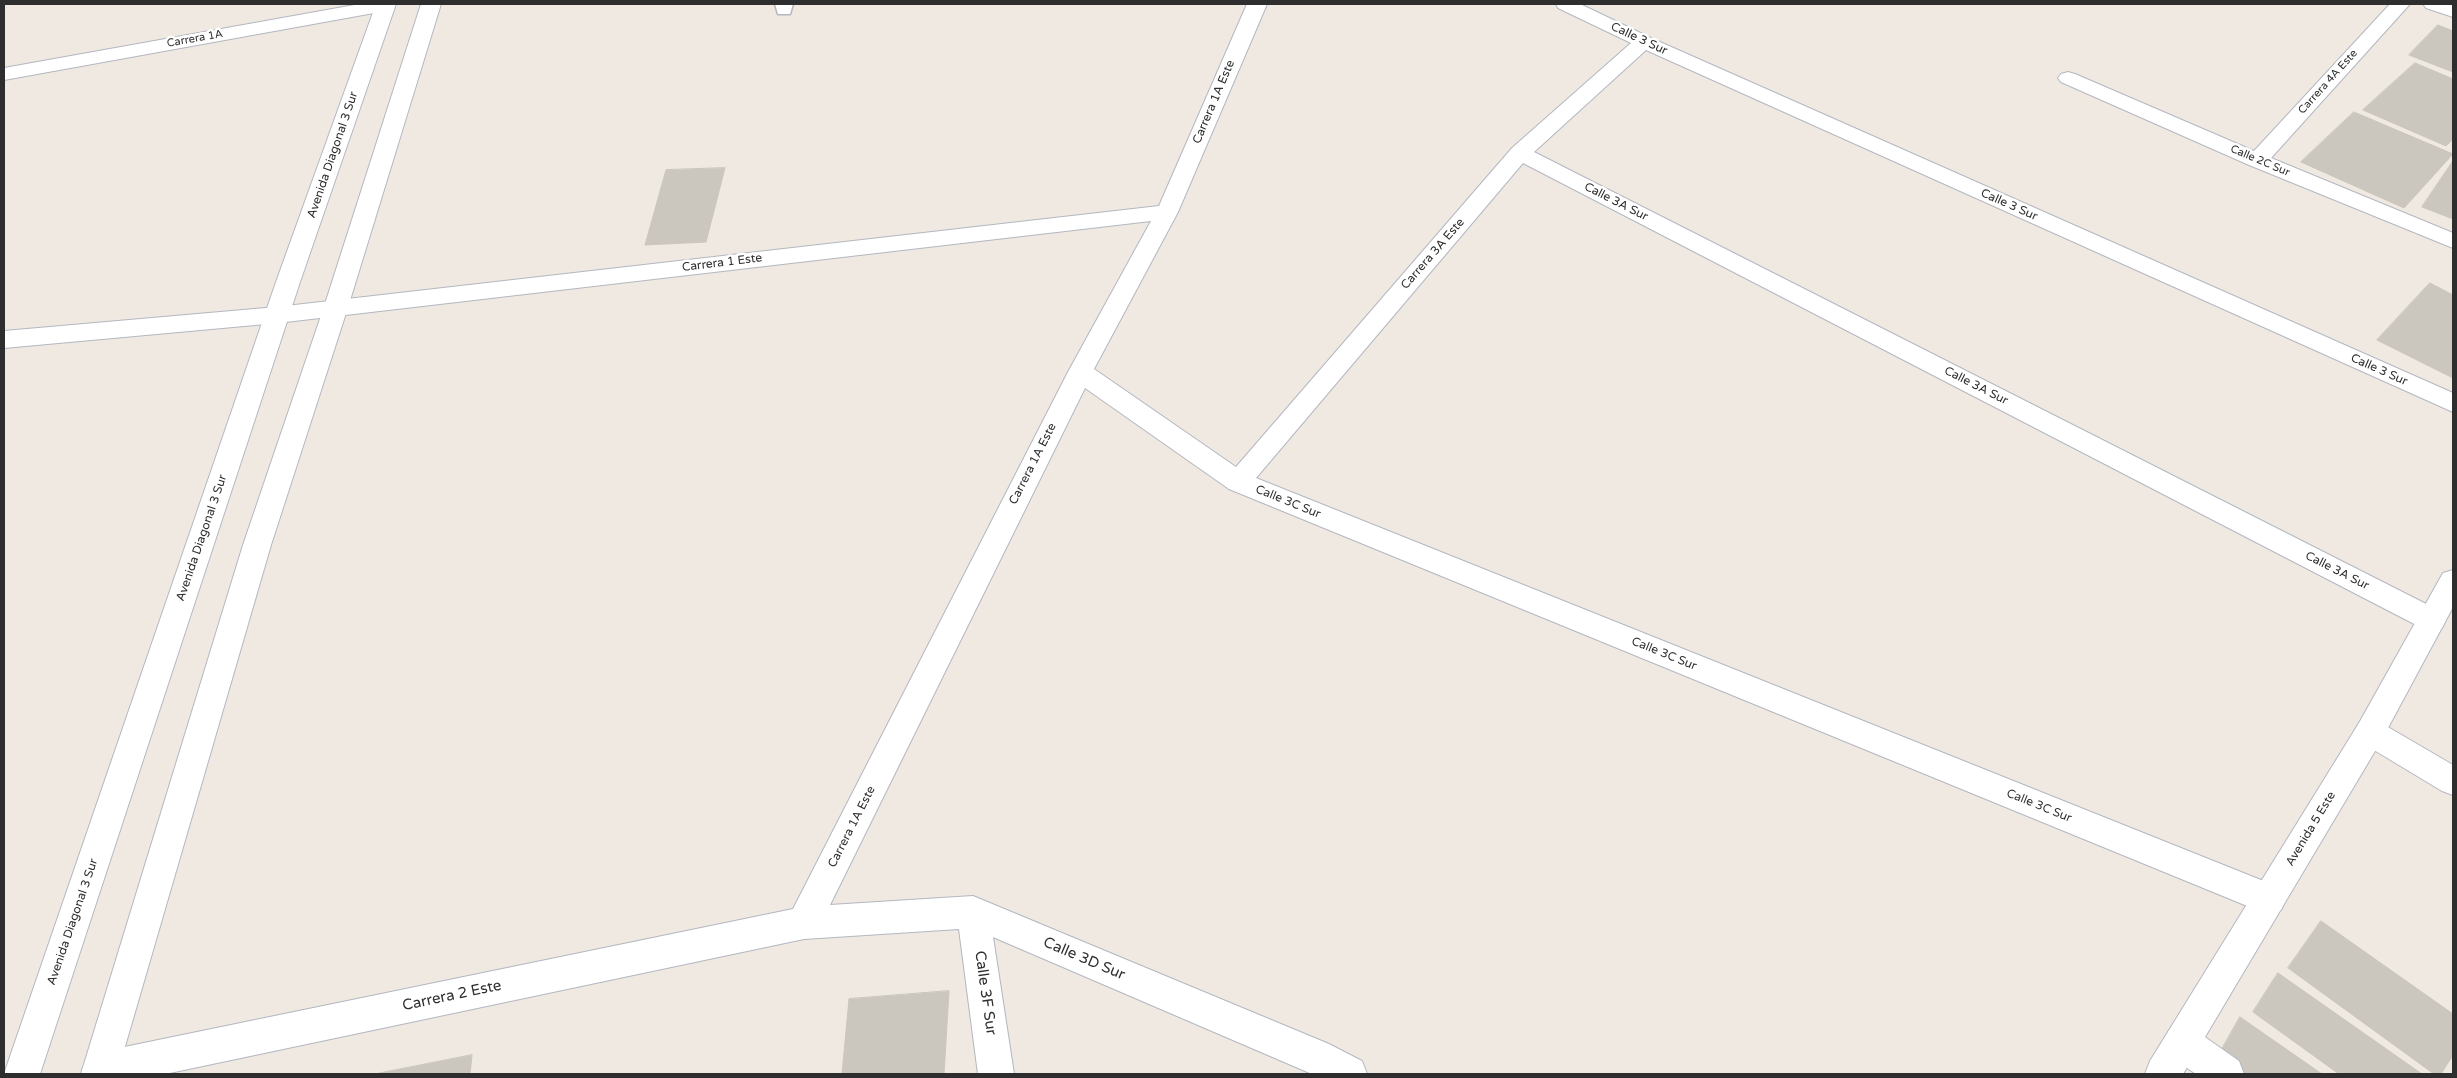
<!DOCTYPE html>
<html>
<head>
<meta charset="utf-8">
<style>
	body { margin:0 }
	#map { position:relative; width:2457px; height:1078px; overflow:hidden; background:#efe9e1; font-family:"Varela Round",sans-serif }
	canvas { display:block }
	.frame { position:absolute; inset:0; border:5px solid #2e2e2e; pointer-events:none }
</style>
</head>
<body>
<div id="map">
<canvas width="2457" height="1078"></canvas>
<div class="frame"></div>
</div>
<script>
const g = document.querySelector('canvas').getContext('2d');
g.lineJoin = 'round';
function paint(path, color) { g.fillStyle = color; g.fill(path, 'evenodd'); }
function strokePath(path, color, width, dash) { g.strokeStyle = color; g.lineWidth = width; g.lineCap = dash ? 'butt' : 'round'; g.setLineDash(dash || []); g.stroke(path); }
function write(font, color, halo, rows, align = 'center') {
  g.font = font + ' "Varela Round",sans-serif'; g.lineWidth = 5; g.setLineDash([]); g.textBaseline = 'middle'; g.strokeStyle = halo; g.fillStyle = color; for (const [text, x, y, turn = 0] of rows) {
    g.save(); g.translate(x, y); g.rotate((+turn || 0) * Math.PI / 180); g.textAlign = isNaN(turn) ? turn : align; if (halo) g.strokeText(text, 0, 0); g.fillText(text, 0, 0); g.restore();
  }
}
const building = new Path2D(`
	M 2438,25 L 2453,31 L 2453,72 L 2409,55 Z
	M 2415,63 L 2453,79 L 2453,139 L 2446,146 L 2363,110 Z
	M 2354,112 L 2453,154 L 2404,208 L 2301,162 Z
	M 2453,161 L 2453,219 L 2422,207 Z
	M 725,168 L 706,242 L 645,245 L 666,170 Z
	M 2430,283 L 2453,295 L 2453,378 L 2377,340 Z
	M 2321,921 L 2453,1014 L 2453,1055 L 2441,1074 L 2434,1074 L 2288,968 Z
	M 2278,973 L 2422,1074 L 2339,1074 L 2253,1012 Z
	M 949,991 L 944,1074 L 842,1074 L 849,999 Z
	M 2240,1017 L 2322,1074 L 2239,1074 L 2217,1058 Z
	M 472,1055 L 470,1074 L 375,1074 Z`);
paint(building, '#cbc7bf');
strokePath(building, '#cbc5ba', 1);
const lane = new Path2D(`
	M 775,4 L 793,4 L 790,14 L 778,14 Z`);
const street = new Path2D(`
	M 360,4 L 395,5 L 392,9 L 385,11 L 4,80 L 4,68 Z
	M 1247,4 L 1267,4 L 1178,212 L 1094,369 L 1236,467 L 1512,148 L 1631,43 L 1558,8 L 1556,4 L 1580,4 L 1651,38 L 2453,393 L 2453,412 L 1646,50 L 1534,152 L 2442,612 L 2446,620 L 2442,628 L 2432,632 L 2422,628 L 1523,163 L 1256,478 L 2281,888 L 2286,899 L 2281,910 L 2269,915 L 2257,910 L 1229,489 L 1085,388 L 830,905 L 973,896 L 1329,1044 L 1362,1061 L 1367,1074 L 1312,1074 L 993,937 L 1014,1074 L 978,1074 L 959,929 L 804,939 L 165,1074 L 84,1074 L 82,1070 L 87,1057 L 100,1052 L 793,909 L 1068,372 L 1151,221 L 277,323 L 4,348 L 4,331 L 277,307 L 1159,206 Z
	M 2390,4 L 2410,4 L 2271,158 L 2453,233 L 2453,248 L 2249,165 L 2061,82 L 2058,78 L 2061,74 L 2068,72 L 2075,74 L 2254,151 Z
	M 2423,4 L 2453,5 L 2453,17 L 2426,8 Z
	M 2370,719 L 2381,723 L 2453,765 L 2453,795 L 2442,791 L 2359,741 L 2355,732 L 2359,723 Z
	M 2182,1025 L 2195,1030 L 2239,1061 L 2244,1074 L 2196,1074 L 2169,1056 L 2164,1043 L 2169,1030 Z`);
const secondary = new Path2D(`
	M 376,4 L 396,4 L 300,282 L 40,1074 L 4,1074 L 276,282 Z
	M 421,4 L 441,4 L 348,307 L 271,545 L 117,1074 L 81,1074 L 243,545 L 324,307 Z
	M 2453,570 L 2453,607 L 2381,741 L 2183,1074 L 2145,1074 L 2150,1061 L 2359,723 L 2443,573 Z`);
strokePath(lane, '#b4b7c1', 3);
strokePath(street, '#b4b7c1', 2);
strokePath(secondary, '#b4b7c1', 2);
paint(lane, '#fff');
paint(street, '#fff');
paint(secondary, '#fff');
write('11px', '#2e2e2e', '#fff', [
	["Carrera 1A",195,39,-10],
	["Carrera 4A Este",2328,82,-48],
	["Calle 2C Sur",2260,161,23]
]);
write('12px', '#2e2e2e', '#fff', [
	["Calle 3 Sur",1639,39,25],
	["Carrera 1A Este",1214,102,-67],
	["Avenida Diagonal 3 Sur",333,155,-71],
	["Calle 3A Sur",1616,202,27],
	["Calle 3 Sur",2009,205,24],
	["Carrera 3A Este",1433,254,-49],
	["Carrera 1 Este",722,263,-7],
	["Calle 3 Sur",2379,370,24],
	["Calle 3A Sur",1976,386,27],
	["Carrera 1A Este",1033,464,-63],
	["Calle 3C Sur",1288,502,22],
	["Avenida Diagonal 3 Sur",202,538,-71],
	["Calle 3A Sur",2337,571,27],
	["Calle 3C Sur",1664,654,22],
	["Calle 3C Sur",2039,806,22],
	["Carrera 1A Este",852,827,-63],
	["Avenida 5 Este",2311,829,-59],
	["Avenida Diagonal 3 Sur",73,922,-71]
]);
write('15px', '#2e2e2e', '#fff', [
	["Calle 3D Sur",1084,959,23],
	["Calle 3F Sur",985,993,82],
	["Carrera 2 Este",452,996,-12]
]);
</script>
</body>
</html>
